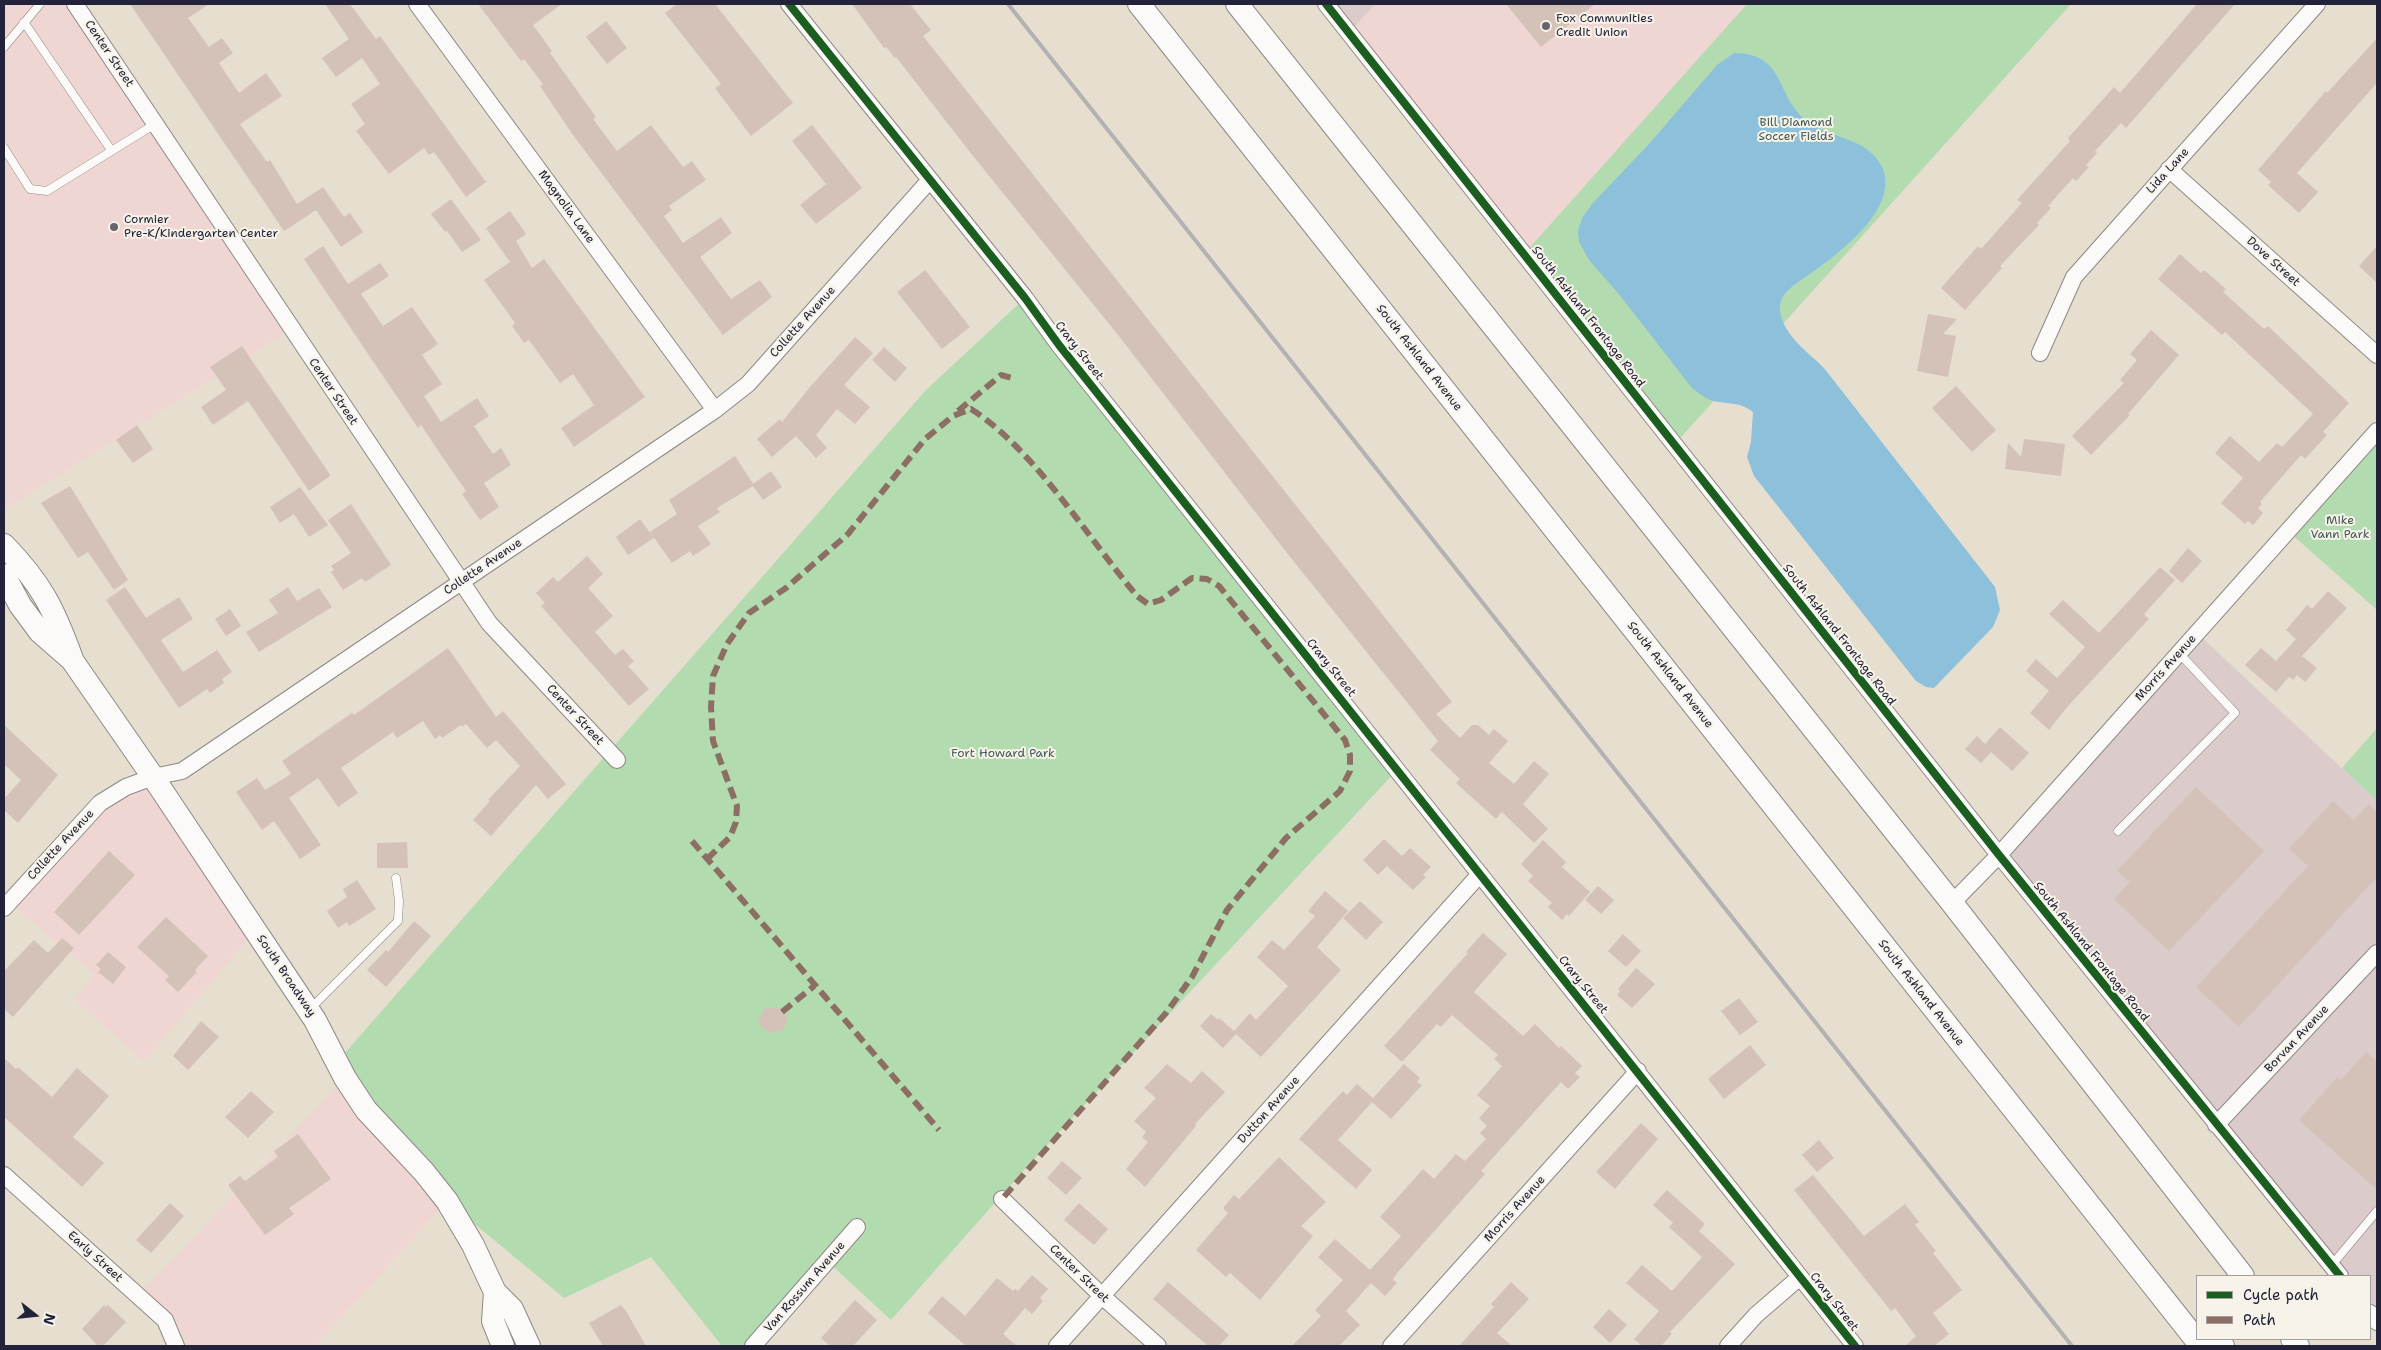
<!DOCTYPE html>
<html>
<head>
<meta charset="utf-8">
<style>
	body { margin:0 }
	#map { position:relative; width:2381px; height:1350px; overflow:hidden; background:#e6dece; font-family:"Shantell Sans",sans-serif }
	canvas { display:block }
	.frame { position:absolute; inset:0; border:5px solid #22223b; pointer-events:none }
	.legend { position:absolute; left:2196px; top:1275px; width:175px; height:65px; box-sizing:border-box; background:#f7f3e8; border:1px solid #a29fa3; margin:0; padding:6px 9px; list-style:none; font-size:15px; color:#22223b }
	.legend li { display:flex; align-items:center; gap:10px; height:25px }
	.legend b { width:25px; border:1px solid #a29fa3 }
	.north { position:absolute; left:10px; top:1290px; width:50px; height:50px; -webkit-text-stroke:4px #f7f3e8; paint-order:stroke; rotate:106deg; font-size:14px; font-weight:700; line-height:20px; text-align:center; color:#22223b }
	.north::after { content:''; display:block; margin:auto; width:18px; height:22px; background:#22223b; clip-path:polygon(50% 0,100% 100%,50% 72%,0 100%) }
</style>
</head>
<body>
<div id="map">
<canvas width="2381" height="1350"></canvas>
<div class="frame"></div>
<ul class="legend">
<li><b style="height:6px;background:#1b5e20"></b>Cycle path</li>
<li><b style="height:6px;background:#8d6e63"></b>Path</li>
</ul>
<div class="north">N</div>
</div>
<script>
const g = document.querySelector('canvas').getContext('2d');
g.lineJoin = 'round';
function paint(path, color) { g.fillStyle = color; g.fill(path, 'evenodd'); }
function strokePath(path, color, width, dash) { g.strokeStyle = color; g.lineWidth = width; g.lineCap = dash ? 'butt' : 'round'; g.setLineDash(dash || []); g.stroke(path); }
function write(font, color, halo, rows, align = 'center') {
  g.font = font + ' "Shantell Sans",sans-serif'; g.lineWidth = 4; g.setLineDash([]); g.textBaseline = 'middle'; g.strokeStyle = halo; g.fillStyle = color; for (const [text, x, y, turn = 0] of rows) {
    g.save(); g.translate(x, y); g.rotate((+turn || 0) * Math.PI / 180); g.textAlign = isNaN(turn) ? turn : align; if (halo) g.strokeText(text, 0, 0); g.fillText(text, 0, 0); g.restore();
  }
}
paint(new Path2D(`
	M 4,4 L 75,4 L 291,330 L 4,510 Z
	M 1375,4 L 1747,4 L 1524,254 L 1349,33 Z
	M 153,777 L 255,931 L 144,1061 L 74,1000 L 95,975 L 9,902 L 85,818 Z
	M 345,1078 L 447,1201 L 315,1346 L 176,1346 L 138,1296 Z`), '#efd6d2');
paint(new Path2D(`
	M 1326,4 L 1375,4 L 1349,33 Z
	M 2197,633 L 2377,801 L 2377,1322 L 2370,1313 L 2370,1276 L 2340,1276 L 1999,855 Z`), '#dbcccb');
paint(new Path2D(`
	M 1747,4 L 2071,4 L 1674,445 L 1524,254 Z
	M 1025,298 L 1397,770 L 1024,1170 L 891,1320 L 828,1262 L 752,1346 L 722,1346 L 651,1257 L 564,1298 L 447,1201 L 337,1062 L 926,390 Z
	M 2377,431 L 2377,610 L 2288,531 Z
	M 2377,728 L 2377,801 L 2342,768 Z`), '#b3dbb0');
paint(new Path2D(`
	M 1734,53 C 1783,54 1775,88 1801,116 C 1823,139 1867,135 1882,167 C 1900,207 1842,251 1814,271 C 1804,279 1785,288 1781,301 C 1779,305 1780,312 1781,316 C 1787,338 1809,353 1824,368 L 1995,587 L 2000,610 L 1993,627 L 1934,688 L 1926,687 L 1916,681 L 1754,476 L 1747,457 L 1751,442 L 1753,412 C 1741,403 1734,404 1719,402 C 1708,401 1700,394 1692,388 L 1618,293 L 1589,260 L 1579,242 L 1578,231 L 1582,218 L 1592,204 L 1649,144 L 1717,65 Z`), '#8dc0db');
paint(new Path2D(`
	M 130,4 L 209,4 L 188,18 L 209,47 L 222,38 L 233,53 L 219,63 L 239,93 L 266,73 L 282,96 L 240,124 L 267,162 L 270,160 L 297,204 L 323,187 L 344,217 L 350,213 L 363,232 L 341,247 L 316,210 L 284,231 Z
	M 325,4 L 350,4 L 376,39 L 380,36 L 486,182 L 466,197 L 434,152 L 429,155 L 424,148 L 389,174 L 356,131 L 365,124 L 351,104 L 380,84 L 362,58 L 336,77 L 322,58 L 349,39 Z
	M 478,4 L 562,4 L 533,25 L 552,51 L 550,53 L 596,117 L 593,119 L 617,151 L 651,125 L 683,167 L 692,161 L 706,180 L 669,206 L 672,210 L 664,216 L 683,243 L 721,217 L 732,233 L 700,257 L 731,299 L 760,280 L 772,297 L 723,335 L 573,135 L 540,86 L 543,84 L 524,59 L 521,61 Z
	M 677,4 L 715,4 L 793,103 L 751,136 L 715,88 L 721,84 L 665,13 Z
	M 852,4 L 910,4 L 931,30 L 923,36 L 1452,702 L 1436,714 L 1460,738 L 1472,725 L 1478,725 L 1489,735 L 1494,729 L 1508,741 L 1489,763 L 1514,784 L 1534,761 L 1549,774 L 1523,804 L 1548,829 L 1534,843 L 1502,812 L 1496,819 L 1456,783 L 1460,779 L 1430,750 L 1438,741 L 1287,553 L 1118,335 L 973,156 L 896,57 L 895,58 L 886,47 L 884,48 Z
	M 1506,4 L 1595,4 L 1541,47 Z
	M 2197,4 L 2235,4 L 2126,128 L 2121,123 L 2095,151 L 2097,153 L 2086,165 L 2089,167 L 2076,181 L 2073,178 L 2048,206 L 2051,208 L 2037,223 L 2039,225 L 2000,266 L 2002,268 L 1965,310 L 1941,288 L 1978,246 L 1981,249 L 2022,203 L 2017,200 L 2070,141 L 2068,138 L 2114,87 L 2120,93 Z
	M 606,21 L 627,48 L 607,64 L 586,37 Z
	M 2377,38 L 2377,83 L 2297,173 L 2318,192 L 2299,213 L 2268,185 L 2271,182 L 2258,170 L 2326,91 L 2327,93 Z
	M 812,125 L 862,188 L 816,224 L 800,205 L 826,184 L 792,141 Z
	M 451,199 L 481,240 L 462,252 L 447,231 L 445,232 L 431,214 Z
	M 510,211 L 526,234 L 516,241 L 532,268 L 544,259 L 645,397 L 574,447 L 561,428 L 594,405 L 573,374 L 560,383 L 529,340 L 524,343 L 512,326 L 515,323 L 484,280 L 510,262 L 486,228 Z
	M 323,246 L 348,284 L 380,263 L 389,276 L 361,294 L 383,326 L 412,307 L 438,344 L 422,355 L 442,384 L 424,396 L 441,422 L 477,398 L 489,416 L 474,426 L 493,454 L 501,448 L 511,465 L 484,483 L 499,507 L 480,520 L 462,494 L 466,491 L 445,461 L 421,425 L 418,428 L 304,259 Z
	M 2377,246 L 2377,283 L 2359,266 Z
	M 2180,254 L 2201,273 L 2204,270 L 2226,289 L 2223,292 L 2264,329 L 2268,326 L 2349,403 L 2323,432 L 2327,435 L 2305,459 L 2301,455 L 2260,502 L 2262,504 L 2258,508 L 2263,513 L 2253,525 L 2248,521 L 2245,524 L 2221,503 L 2243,478 L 2215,453 L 2230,436 L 2259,462 L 2277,443 L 2282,447 L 2313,414 L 2225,332 L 2222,335 L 2158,279 Z
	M 925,270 L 970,327 L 942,349 L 897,292 Z
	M 1928,314 L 1957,319 L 1943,334 L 1956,336 L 1948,377 L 1917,371 Z
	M 2151,330 L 2179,355 L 2128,414 L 2130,415 L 2091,455 L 2072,436 L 2124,383 L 2120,380 L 2137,360 L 2130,354 Z
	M 855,337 L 873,353 L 844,385 L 870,407 L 855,424 L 837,409 L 816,435 L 827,448 L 816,458 L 796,436 L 772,457 L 757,439 L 780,419 L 782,422 L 809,388 Z
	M 242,346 L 329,473 L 330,476 L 309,491 L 248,401 L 213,425 L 201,407 L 226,390 L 210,367 Z
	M 884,347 L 907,368 L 895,382 L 872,360 Z
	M 1956,386 L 1996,430 L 1972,452 L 1932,408 Z
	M 137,425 L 153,449 L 133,463 L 116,440 Z
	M 2024,439 L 2065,444 L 2061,476 L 2005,469 L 2008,443 L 2021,457 Z
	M 735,456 L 753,484 L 771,471 L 782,487 L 763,500 L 753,486 L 717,508 L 720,512 L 698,526 L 711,544 L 693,556 L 690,551 L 672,563 L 650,532 L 677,514 L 669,500 Z
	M 70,486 L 128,580 L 114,590 L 88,552 L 78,558 L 41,503 Z
	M 300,487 L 328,525 L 309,537 L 294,514 L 280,523 L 270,507 Z
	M 351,504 L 391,565 L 365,582 L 362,578 L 343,590 L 331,572 L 334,570 L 331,566 L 351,553 L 328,520 Z
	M 640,519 L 654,538 L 628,555 L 616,537 Z
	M 2188,548 L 2202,561 L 2182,583 L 2169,571 Z
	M 587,556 L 603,574 L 588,588 L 613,616 L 595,632 L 615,655 L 623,649 L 634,661 L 628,666 L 649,689 L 629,706 L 541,606 L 545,603 L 536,593 L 553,577 L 558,582 Z
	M 2160,567 L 2175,580 L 2144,614 L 2149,619 L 2068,706 L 2049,730 L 2030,713 L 2049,691 L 2026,671 L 2036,659 L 2057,678 L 2085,647 L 2049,614 L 2063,600 L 2099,633 Z
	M 125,587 L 146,618 L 179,597 L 193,619 L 161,640 L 183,672 L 217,650 L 232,672 L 222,679 L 224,683 L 210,693 L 207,689 L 179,708 L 106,600 Z
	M 288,587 L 297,601 L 319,588 L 332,607 L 259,652 L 246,632 L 278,613 L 269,600 Z
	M 2328,591 L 2347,608 L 2302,656 L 2317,668 L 2305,682 L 2297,675 L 2293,680 L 2289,677 L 2276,692 L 2245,665 L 2261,648 L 2276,661 L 2296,639 L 2286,630 L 2307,605 L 2312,609 Z
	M 230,609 L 241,626 L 226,636 L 215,619 Z
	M 448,648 L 496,717 L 503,711 L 566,784 L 548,799 L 536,785 L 491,836 L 473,820 L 490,801 L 488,800 L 520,766 L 496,740 L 487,748 L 466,724 L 462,727 L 461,725 L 442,738 L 440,735 L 435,739 L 423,721 L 397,738 L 393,732 L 341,768 L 358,793 L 338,807 L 318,778 L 289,798 L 321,845 L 300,859 L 274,821 L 262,830 L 236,792 L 257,778 L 265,790 L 291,774 L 282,761 L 352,713 L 354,715 Z
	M 4,725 L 58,775 L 18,823 L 4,810 L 4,799 L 21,780 L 4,764 Z
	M 2000,727 L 2029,753 L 2012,771 L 1991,752 L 1981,763 L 1965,749 L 1977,736 L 1985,744 Z
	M 2196,787 L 2264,851 L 2169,951 L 2114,899 L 2130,882 L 2117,871 Z
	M 2333,801 L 2354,820 L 2369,804 L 2377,812 L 2377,877 L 2239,1027 L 2196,987 L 2308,866 L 2289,849 Z
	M 1384,839 L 1402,856 L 1410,848 L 1431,867 L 1423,875 L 1426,877 L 1413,890 L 1387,866 L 1378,875 L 1363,860 Z
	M 1543,840 L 1566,862 L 1562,867 L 1590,892 L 1569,916 L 1567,914 L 1562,920 L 1548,907 L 1552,903 L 1528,881 L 1533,876 L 1521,864 Z
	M 407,842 L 408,868 L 377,868 L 377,843 Z
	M 109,851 L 135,875 L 79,935 L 54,912 Z
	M 357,880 L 376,909 L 349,926 L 347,922 L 338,928 L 327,911 L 347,897 L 343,889 Z
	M 1598,886 L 1614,900 L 1601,914 L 1585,900 Z
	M 1325,891 L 1348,911 L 1317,947 L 1341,970 L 1261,1057 L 1236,1034 L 1223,1048 L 1200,1026 L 1211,1014 L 1218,1020 L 1219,1018 L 1234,1031 L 1250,1013 L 1256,1020 L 1288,986 L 1257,957 L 1272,940 L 1284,950 L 1315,916 L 1308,911 Z
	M 1360,901 L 1383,922 L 1366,940 L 1343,918 Z
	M 166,917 L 208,956 L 195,970 L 197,972 L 178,992 L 165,980 L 169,976 L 137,947 Z
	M 414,921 L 431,936 L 386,987 L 367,970 L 386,950 L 388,952 Z
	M 1483,933 L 1507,954 L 1474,992 L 1523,1036 L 1535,1024 L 1559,1048 L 1561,1046 L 1582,1066 L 1575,1073 L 1580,1077 L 1568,1089 L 1561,1082 L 1481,1171 L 1485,1174 L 1398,1272 L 1393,1279 L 1397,1283 L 1385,1296 L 1371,1283 L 1346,1311 L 1360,1325 L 1339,1346 L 1292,1346 L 1321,1316 L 1315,1310 L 1343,1280 L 1318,1257 L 1335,1239 L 1370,1270 L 1401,1236 L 1380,1217 L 1423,1169 L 1434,1179 L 1456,1154 L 1465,1161 L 1486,1139 L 1480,1133 L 1487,1126 L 1479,1118 L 1490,1106 L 1477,1095 L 1502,1066 L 1494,1059 L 1498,1055 L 1452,1015 L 1441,1027 L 1437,1024 L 1402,1062 L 1384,1046 L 1468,953 L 1466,952 Z
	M 1623,934 L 1641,951 L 1626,967 L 1608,951 Z
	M 62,938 L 74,948 L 13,1017 L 4,1009 L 4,971 L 34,940 L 48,953 Z
	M 108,952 L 126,967 L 113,984 L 98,972 L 101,969 L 96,965 Z
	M 1636,968 L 1655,984 L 1632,1008 L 1617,995 L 1620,991 L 1618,989 Z
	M 1739,998 L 1758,1022 L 1740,1035 L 1721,1011 Z
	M 778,1007 L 788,1017 L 783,1030 L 769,1033 L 758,1023 L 764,1009 Z
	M 201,1021 L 219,1037 L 188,1070 L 173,1056 Z
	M 1750,1045 L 1766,1065 L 1724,1099 L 1708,1079 Z
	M 2366,1052 L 2377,1062 L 2377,1190 L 2299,1120 L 2337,1077 L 2341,1080 Z
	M 4,1058 L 16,1069 L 18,1067 L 52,1097 L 77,1068 L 109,1096 L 73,1137 L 104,1163 L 82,1187 L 4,1117 Z
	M 1167,1064 L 1191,1083 L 1202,1071 L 1225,1092 L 1195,1124 L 1196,1126 L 1145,1187 L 1126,1169 L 1148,1142 L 1142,1137 L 1146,1132 L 1134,1121 L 1156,1098 L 1144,1088 Z
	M 1404,1064 L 1420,1078 L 1417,1082 L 1422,1085 L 1391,1119 L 1372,1102 L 1338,1140 L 1372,1170 L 1356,1189 L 1299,1139 L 1343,1091 L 1347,1095 L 1357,1084 L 1373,1098 Z
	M 251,1091 L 274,1112 L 248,1138 L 225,1117 Z
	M 1641,1123 L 1658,1139 L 1615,1189 L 1596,1172 Z
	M 298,1134 L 331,1179 L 289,1208 L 294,1214 L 265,1235 L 228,1185 L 240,1176 L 245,1181 L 278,1157 L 274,1151 Z
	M 1819,1140 L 1834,1158 L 1817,1172 L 1802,1155 Z
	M 1279,1157 L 1326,1202 L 1301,1226 L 1313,1236 L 1260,1300 L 1230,1273 L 1226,1277 L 1196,1250 L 1228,1213 L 1223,1208 L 1234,1195 L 1239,1199 Z
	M 1062,1161 L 1082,1178 L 1066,1195 L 1047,1178 Z
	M 1813,1175 L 1864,1236 L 1905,1204 L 1919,1222 L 1915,1225 L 1936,1251 L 1933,1253 L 1962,1290 L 1933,1313 L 1949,1334 L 1934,1346 L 1905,1346 L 1916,1336 L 1895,1308 L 1891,1311 L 1794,1190 Z
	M 1667,1190 L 1705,1224 L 1699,1231 L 1735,1264 L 1670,1332 L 1672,1334 L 1661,1346 L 1642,1346 L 1634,1339 L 1659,1311 L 1626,1283 L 1642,1265 L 1672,1291 L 1702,1257 L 1669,1227 L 1673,1223 L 1653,1205 Z
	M 170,1203 L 184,1216 L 151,1253 L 136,1240 Z
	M 1079,1203 L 1108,1229 L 1094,1245 L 1064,1220 Z
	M 1032,1275 L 1048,1289 L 1040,1298 L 1043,1301 L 1032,1314 L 1025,1308 L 1003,1334 L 1017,1346 L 966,1346 L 928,1313 L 942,1296 L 965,1316 L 997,1278 L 1013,1291 L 1015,1289 L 1018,1291 Z
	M 1168,1282 L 1229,1335 L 1219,1346 L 1208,1346 L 1153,1299 Z
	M 1511,1282 L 1529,1299 L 1497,1333 L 1512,1346 L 1459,1346 L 1494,1307 L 1491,1304 Z
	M 855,1300 L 877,1320 L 853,1346 L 830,1346 L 821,1338 Z
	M 104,1305 L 106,1307 L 108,1305 L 126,1322 L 103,1346 L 98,1346 L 82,1329 Z
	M 621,1305 L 626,1311 L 646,1346 L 603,1346 L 589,1323 Z
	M 1609,1309 L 1627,1325 L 1610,1343 L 1593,1327 Z`), '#d4c2b9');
const lane = new Path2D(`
	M 24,22 L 111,150
	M 4,47 L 40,4
	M 4,148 L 30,189 L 47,191 L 155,124
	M 2118,831 L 2235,713 L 2179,653
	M 310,1009 L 398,921 L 399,901 L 396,878
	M 2331,1266 L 2377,1211`);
const street = new Path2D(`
	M 75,4 L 489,623 L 617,760
	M 417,4 L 715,410
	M 789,4 L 1025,298 L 1059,345 L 1855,1346
	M 1326,4 L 1999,855 L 2340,1276
	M 2169,169 L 2377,355
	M 2040,353 L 2074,277 L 2317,4
	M 1952,903 L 1999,855 L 2377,431
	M 4,908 L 100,803 L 126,787 L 153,777 L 182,771 L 715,410 L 748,384 L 929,181
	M 2216,1125 L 2377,953
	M 4,1175 L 165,1320 L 176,1346
	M 1002,1199 L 1102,1296 L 1158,1346
	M 2370,1313 L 2377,1322
	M 753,1346 L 857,1227
	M 1057,1346 L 1480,874
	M 1391,1346 L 1638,1071
	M 1728,1346 L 1756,1315 L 1800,1277`);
const secondary = new Path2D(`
	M 1139,4 L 2201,1346
	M 1237,4 L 1952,903 L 2243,1276
	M 4,545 C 41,583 54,609 72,659
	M 4,575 L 20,605 L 40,632 L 72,660 L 153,777 L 315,1020 L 345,1078 L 366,1110 L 424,1172 L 447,1201 L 473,1245 L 495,1292 L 512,1309 L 529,1346
	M 495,1292 L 493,1321 L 503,1346
	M 2215,1339 L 2223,1346
	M 2292,1339 L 2298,1346`);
strokePath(lane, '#8d8985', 9);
strokePath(street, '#8d8985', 18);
strokePath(secondary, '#8d8985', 24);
strokePath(lane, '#fbfaf8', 8);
strokePath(street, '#fbfaf8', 16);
strokePath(secondary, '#fbfaf8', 22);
strokePath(new Path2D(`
	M 1008,4 L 2072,1346`), '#b3b2b3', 4);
strokePath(new Path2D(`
	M 958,411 L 1001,375 L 1015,379
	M 692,841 L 939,1130
	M 707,859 L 730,837 L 736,822 L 737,806 L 713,741 L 711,707 L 713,676 L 727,644 L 749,613 L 786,588 L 848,534 L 925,439 L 953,416 L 971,409 C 1034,449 1088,538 1137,596 L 1148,604 L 1161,600 L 1192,578 L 1207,579 L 1219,586 L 1345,740 L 1350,755 L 1350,771 L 1340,791 L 1286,838 L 1227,910 L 1192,977 L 1166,1013 L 1002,1199
	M 782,1012 L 814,986`), '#8d6e63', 6, [12, 6]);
strokePath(new Path2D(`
	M 789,4 L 1025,298 L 1059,345 L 1855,1346
	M 1326,4 L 1999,855 L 2340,1276`), '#1b5e20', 8);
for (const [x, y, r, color] of [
	[1546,26,5,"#67646e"],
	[114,227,5,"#67646e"]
]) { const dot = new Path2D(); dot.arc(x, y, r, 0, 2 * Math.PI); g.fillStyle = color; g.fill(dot); strokePath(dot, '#f7f3e8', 2); }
write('12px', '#22223b', '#f7f3e8', [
	["Fox Communities",1556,19],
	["Credit Union",1556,33],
	["Cormier",124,220],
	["Pre-K/Kindergarten Center",124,234]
], 'left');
write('12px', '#22223b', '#f7f3e8', [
	["Center Street",109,54,56],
	["Lida Lane",2168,171,-48],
	["Magnolia Lane",566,207,54],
	["Dove Street",2273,262,42],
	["South Ashland Frontage Road",1588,317,52],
	["Collette Avenue",803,322,-48],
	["Crary Street",1079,351,52],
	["South Ashland Avenue",1419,358,52],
	["Center Street",333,392,56],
	["Collette Avenue",483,567,-34],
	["South Ashland Frontage Road",1839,635,52],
	["Crary Street",1331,668,51],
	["Morris Avenue",2166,668,-48],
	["South Ashland Avenue",1670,675,52],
	["Center Street",575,715,47],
	["Collette Avenue",61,845,-47],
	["South Ashland Frontage Road",2091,952,51],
	["South Broadway",286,976,56],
	["Crary Street",1583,985,51],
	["South Ashland Avenue",1921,993,52],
	["Borvan Avenue",2297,1039,-47],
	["Dutton Avenue",1269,1110,-48],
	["Morris Avenue",1515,1209,-48],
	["Early Street",95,1257,42],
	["Center Street",1079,1274,44],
	["Van Rossum Avenue",805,1287,-49],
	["Crary Street",1834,1302,52]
]);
write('12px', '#415957', '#f7f3e8', [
	["Bill Diamond",1796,123],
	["Soccer Fields",1796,137],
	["Mike",2340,521],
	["Vann Park",2340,535],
	["Fort Howard Park",1003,754]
]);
</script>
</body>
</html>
